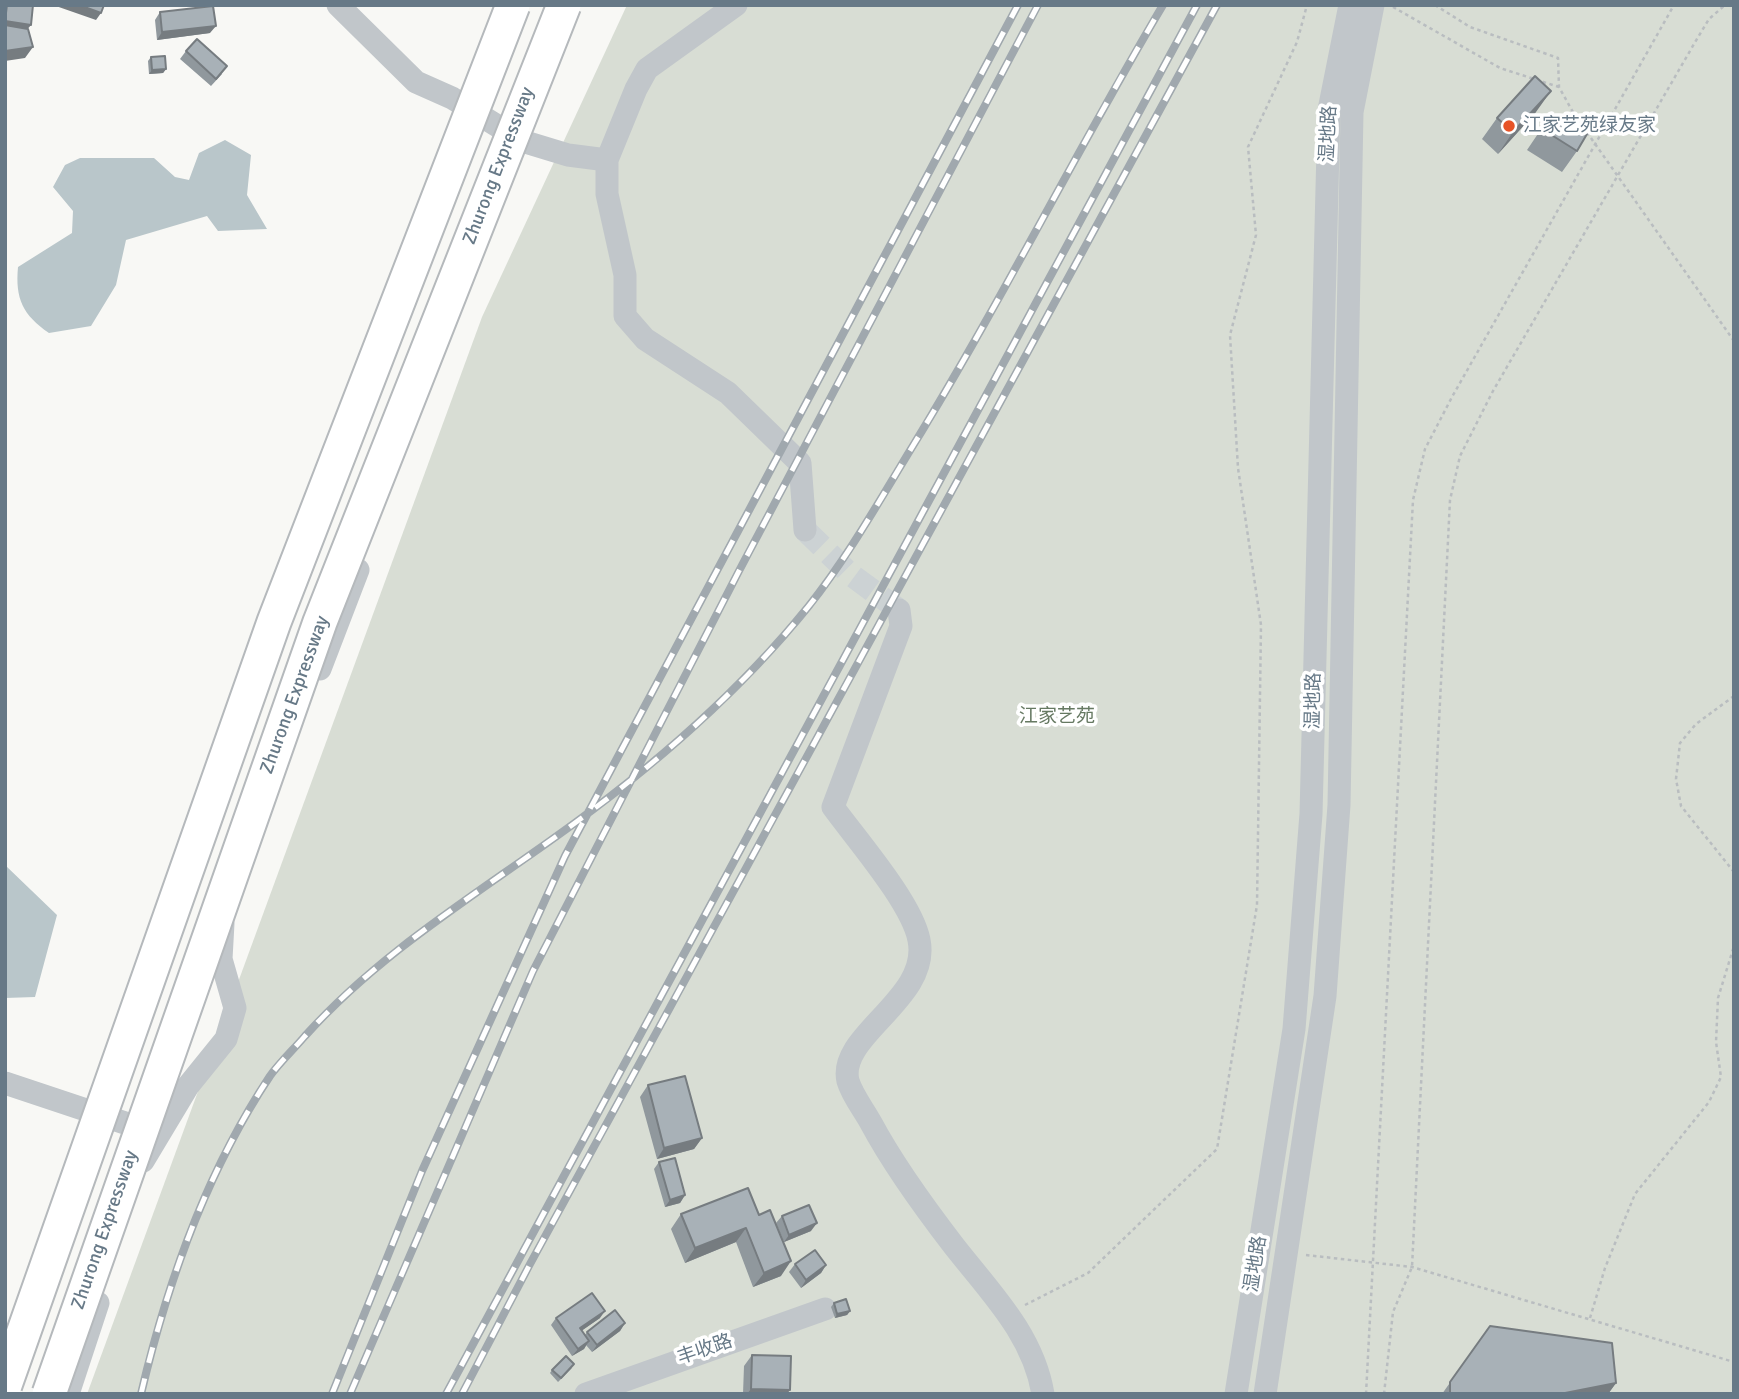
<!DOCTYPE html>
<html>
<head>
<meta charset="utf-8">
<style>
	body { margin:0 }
	#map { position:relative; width:1739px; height:1399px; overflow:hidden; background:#f8f8f5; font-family:Signika,sans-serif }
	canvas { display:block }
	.frame { position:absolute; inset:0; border:7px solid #677987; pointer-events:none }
</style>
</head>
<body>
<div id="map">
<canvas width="1739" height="1399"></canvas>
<div class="frame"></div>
</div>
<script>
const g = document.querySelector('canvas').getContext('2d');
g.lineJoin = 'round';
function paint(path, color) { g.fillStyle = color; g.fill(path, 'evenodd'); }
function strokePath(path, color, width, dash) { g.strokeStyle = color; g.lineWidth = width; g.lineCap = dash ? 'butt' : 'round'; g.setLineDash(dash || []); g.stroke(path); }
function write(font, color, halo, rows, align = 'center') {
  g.font = font + ' Signika,"Noto Sans SC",sans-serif'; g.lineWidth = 7; g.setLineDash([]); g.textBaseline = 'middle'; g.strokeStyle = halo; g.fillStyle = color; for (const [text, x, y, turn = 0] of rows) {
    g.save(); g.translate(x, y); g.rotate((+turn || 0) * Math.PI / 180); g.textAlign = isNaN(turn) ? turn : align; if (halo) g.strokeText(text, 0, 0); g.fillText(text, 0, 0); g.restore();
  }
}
paint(new Path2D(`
	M 627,5 L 1734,5 L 1734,1394 L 87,1394 L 482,317 Z`), '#d8ddd4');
paint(new Path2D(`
	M 225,140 L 251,155 L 247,195 L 267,229 L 218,231 L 207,216 L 126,240 L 116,285 L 91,326 L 49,333 C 23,315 15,299 18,267 L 72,233 L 73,211 L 53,187 L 65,165 L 80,158 L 154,158 L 175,177 L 189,180 L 199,153 Z
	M 5,865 L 57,915 L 35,997 L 5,998 Z`), '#b9c6ca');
strokePath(new Path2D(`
	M 805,530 L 850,574 L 899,610`), '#ccd2d4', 23, [23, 11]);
strokePath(new Path2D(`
	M 1435,5 L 1470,27 L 1558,58 L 1559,87 L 1574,114 L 1734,341
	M 1393,7 L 1500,68 L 1559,87
	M 1734,696 L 1696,724 L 1680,743 L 1676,779 L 1681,806 L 1734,872
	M 1306,1255 L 1412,1267 L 1734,1362
	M 1025,1305 L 1088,1273 L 1217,1149 L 1257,905 L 1261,625 L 1238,468 L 1230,335 L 1256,235 L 1248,147 L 1297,42 L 1307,5
	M 1590,1318 L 1605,1268 L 1635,1194 L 1709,1102 L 1721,1077 L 1716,1042 L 1718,998 L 1734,946
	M 1366,1394 L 1413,500 L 1425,449 L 1452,397 L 1674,5
	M 1384,1394 L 1393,1312 L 1412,1267 L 1450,500 L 1460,456 L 1493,391 L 1694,44 L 1709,19 L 1725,5`), '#b9bdc0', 2.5, [3.5, 3.5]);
strokePath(new Path2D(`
	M 338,5 L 416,82 L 452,98 L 522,141 L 568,155 L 607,160
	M 736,5 L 647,69 L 636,89 L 607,160 L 607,194 L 625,275 L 625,316 L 645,339 L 728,393 L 800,463 L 805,530
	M 899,610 L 901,626 L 833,807 C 857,840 912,903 919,940 C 931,999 837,1035 848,1081 C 852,1095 864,1110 871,1123 C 894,1166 924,1207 954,1246 C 990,1292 1033,1334 1043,1394
	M 320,669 L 358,570
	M 5,1083 L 155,1133
	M 143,1161 L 188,1086 L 226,1039 L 235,1008 L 221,959 L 223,923
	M 68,1394 L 98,1303
	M 586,1394 L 825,1309
	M 1236,1394 L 1294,1029 L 1311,814 L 1329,110 L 1350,5
	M 1265,1394 L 1325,996 L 1339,805 L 1352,112 L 1373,5`), '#c1c6ca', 23);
const rail = new Path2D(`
	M 141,1394 C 167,1283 207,1171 270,1076 C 280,1062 294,1049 305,1036 C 378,955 466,901 554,838 C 647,772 736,696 808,607 C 848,557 881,498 914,444 C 1002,300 1077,150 1163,5
	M 332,1394 L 422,1171 L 565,856 L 1018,5
	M 350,1394 L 533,971 L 740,569 L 1038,5
	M 446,1394 L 1197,5
	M 462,1394 L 530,1264 L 1217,5`);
strokePath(rail, '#a0a8ae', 8);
strokePath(rail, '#fff', 5, [16]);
const highwayBridge = new Path2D(`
	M 5,1385 L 274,622 L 513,5
	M 49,1394 L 320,622 L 564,5`);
strokePath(highwayBridge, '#b5b9bc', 37, []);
strokePath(highwayBridge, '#fff', 33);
paint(new Path2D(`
	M 160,12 L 210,33 L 157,40 L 155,20 Z
	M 186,51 L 222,74 L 211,86 L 180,59 Z
	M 151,57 L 166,69 L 163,73 L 149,74 L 148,61 Z
	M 1536,112 L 1498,154 L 1482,139 L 1497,118 Z
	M 1552,113 L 1577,151 L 1562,172 L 1527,150 Z
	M 648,1085 L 702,1138 L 694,1149 L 657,1159 L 640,1097 Z
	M 659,1162 L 685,1195 L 680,1203 L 665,1207 L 654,1169 Z
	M 748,1188 L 781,1276 L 753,1287 L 736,1242 L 685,1263 L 671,1229 L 681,1214 Z
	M 782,1216 L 811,1231 L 784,1242 L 776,1223 Z
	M 795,1264 L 826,1265 L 821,1273 L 801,1288 L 789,1272 Z
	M 834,1303 L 850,1311 L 847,1315 L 835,1318 L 831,1307 Z
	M 556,1318 L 600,1318 L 581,1331 L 585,1335 L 587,1332 L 625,1323 L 620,1331 L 592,1352 L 586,1345 L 584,1349 L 572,1356 L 551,1325 Z
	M 1490,1326 L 1616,1383 L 1608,1394 L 1442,1394 Z
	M 752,1355 L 787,1394 L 743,1394 L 744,1366 Z
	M 572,1368 L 558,1382 L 550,1373 L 552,1370 Z`), '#90989d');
paint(new Path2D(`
	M 53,5 L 79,5 L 101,13 L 96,20 Z
	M 5,21 L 31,25 L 25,32 L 5,29 Z
	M 216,26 L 210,33 L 157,40 L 162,32 Z
	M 33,47 L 25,58 L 5,61 L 5,51 Z
	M 166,69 L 163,73 L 149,74 L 152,70 Z
	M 1551,91 L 1536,112 L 1498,154 L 1513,132 Z
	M 702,1138 L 694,1149 L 657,1159 L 664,1148 Z
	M 685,1195 L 680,1203 L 665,1207 L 670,1200 Z
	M 817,1223 L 811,1231 L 784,1242 L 789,1235 Z
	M 746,1228 L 736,1242 L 685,1263 L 695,1248 Z
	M 791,1261 L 781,1276 L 753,1287 L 764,1273 Z
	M 826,1265 L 821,1273 L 801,1288 L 806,1280 Z
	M 605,1311 L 600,1318 L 574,1336 L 580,1328 Z
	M 850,1311 L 847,1315 L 835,1318 L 837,1314 Z
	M 625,1323 L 620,1331 L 592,1352 L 597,1345 Z
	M 589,1341 L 584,1349 L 572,1356 L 578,1349 Z
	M 1616,1383 L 1608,1394 L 1560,1394 Z
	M 751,1389 L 790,1390 L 787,1394 L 747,1394 Z`), '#767c80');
const building = new Path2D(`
	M 7,5 L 33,5 L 31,25 L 5,21 Z
	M 79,5 L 104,5 L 101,13 Z
	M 213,6 L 216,26 L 162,32 L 160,12 Z
	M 5,25 L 28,29 L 33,47 L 5,51 Z
	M 197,39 L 227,66 L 216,79 L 186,51 Z
	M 165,56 L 166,69 L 152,70 L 151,57 Z
	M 1535,76 L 1551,91 L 1513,132 L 1497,118 Z
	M 1552,113 L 1587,134 L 1577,151 L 1542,129 Z
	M 685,1076 L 702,1138 L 664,1148 L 648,1085 Z
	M 675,1158 L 685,1195 L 670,1200 L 659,1162 Z
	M 748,1188 L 759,1215 L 770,1210 L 791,1261 L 764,1273 L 746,1228 L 695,1248 L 681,1214 Z
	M 809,1205 L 817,1223 L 789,1235 L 782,1216 Z
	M 815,1250 L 826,1265 L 806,1280 L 795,1264 Z
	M 592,1293 L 605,1311 L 580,1328 L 589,1341 L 578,1349 L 556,1318 Z
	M 846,1299 L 850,1311 L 837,1314 L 834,1303 Z
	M 615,1310 L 625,1323 L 597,1345 L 587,1332 Z
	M 1490,1326 L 1612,1343 L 1616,1383 L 1560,1394 L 1450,1394 L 1450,1382 Z
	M 752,1355 L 791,1356 L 790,1390 L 751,1389 Z
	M 566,1356 L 574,1364 L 561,1378 L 552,1370 Z`);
paint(building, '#a8b1b7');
strokePath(building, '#767c80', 2);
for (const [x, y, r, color] of [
	[1509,126,7,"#e75327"]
]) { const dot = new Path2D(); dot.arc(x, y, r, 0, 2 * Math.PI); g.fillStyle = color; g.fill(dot); strokePath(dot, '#fff', 2.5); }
write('19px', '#677987', '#fff', [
	["江家艺苑绿友家",1523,126]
], 'left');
write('19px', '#677987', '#fff', [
	["湿地路",1329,134,-87],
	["Zhurong Expressway",499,166,-69],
	["Zhurong Expressway",295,695,-70],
	["湿地路",1314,701,-89],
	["Zhurong Expressway",105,1230,-71],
	["湿地路",1256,1264,-81],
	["丰收路",705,1350,-19]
]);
write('19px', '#667962', '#fff', [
	["江家艺苑",1057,717]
]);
</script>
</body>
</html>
